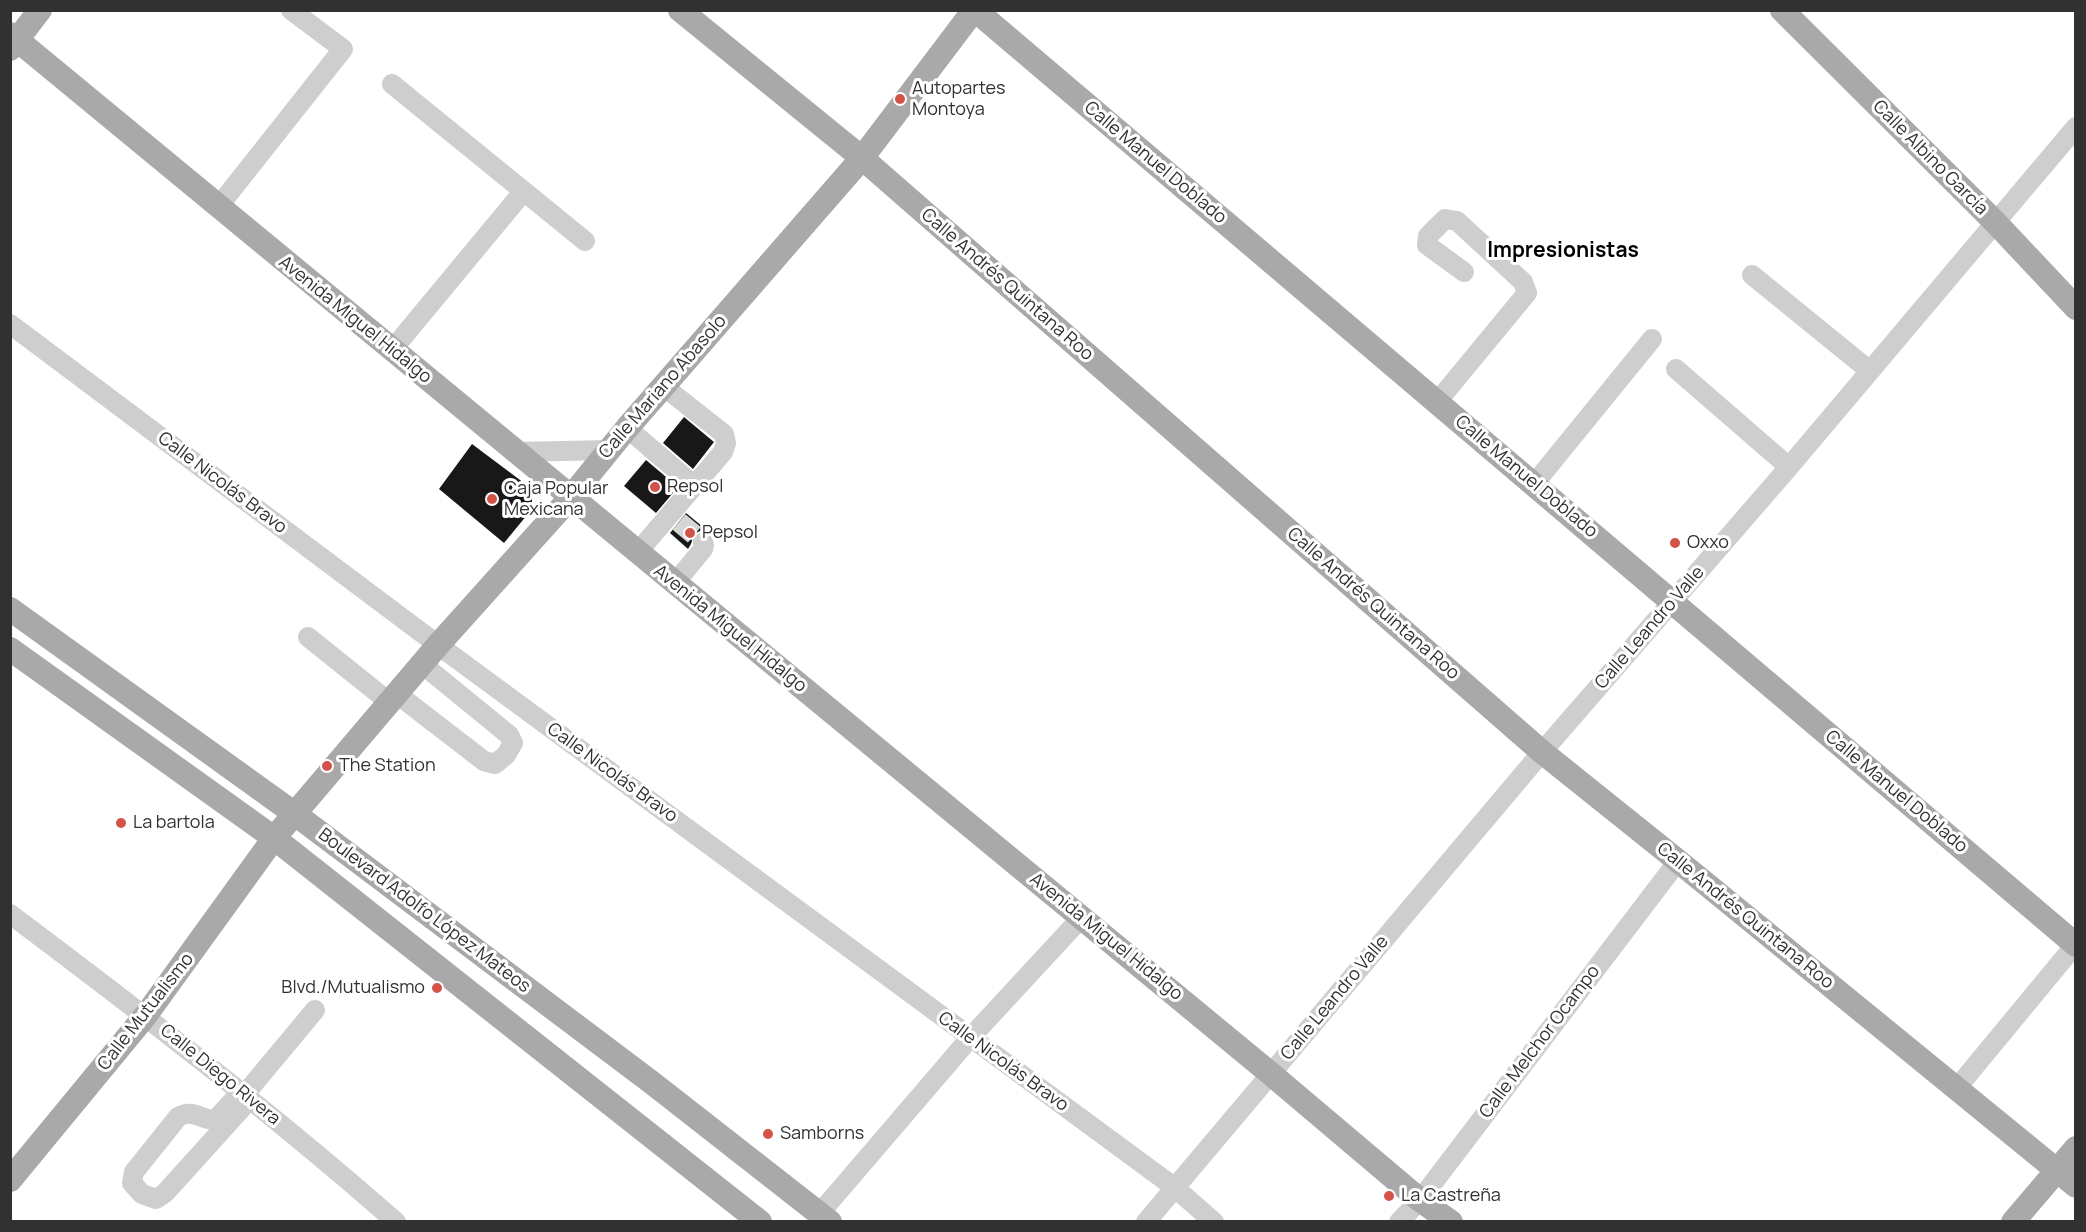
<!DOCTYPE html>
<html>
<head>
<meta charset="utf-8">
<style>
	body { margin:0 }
	#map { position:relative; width:2086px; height:1232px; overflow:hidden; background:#fff; font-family:Manrope,sans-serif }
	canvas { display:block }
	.frame { position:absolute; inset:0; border:12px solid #313131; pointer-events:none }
</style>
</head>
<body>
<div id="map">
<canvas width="2086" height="1232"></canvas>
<div class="frame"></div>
</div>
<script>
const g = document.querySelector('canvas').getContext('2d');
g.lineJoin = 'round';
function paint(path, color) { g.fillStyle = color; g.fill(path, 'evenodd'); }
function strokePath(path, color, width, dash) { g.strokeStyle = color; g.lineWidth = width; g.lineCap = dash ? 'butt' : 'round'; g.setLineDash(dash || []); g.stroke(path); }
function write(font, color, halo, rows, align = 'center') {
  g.font = font + ' Manrope,sans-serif'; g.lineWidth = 6; g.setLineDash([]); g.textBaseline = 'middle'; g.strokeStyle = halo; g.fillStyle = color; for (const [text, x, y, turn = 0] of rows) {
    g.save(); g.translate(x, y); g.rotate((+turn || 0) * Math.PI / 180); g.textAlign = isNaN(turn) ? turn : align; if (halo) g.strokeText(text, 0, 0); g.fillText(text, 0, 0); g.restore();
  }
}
paint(new Path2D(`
	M 684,417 L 714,442 L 693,469 L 663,443 Z
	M 472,444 L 532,489 L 532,509 L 504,543 L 439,489 Z
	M 646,460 L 678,487 L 656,513 L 624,486 Z
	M 686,513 L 708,531 L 700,531 L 694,534 L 691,544 L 688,549 L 670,533 Z`), '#181818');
strokePath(new Path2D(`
	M 679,522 L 703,542`), '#d6d6d6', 20, [20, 10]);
strokePath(new Path2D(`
	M 392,84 L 585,241
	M 218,207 L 343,49 L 291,10
	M 1752,275 L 1870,371
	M 10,324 L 438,645 L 1174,1187 L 1214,1222
	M 392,350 L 523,192
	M 1676,369 L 1789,467
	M 1437,402 L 1527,293 L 1523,282 L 1457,221 L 1445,219 L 1428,236 L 1427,245 L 1464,272
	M 627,428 L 695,486
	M 515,452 L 609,450
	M 1534,484 L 1652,339
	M 637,553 L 723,452 L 726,443 L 724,434 L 663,386
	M 675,583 L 703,549 L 704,545 L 703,542
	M 308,637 L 389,702
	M 397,694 L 484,761 L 495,764 L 506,755 L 513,743 L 509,735 L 422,664
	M 10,914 C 142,1013 272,1113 396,1222
	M 1956,1089 L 2075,945
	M 242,1091 L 218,1117 L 213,1120 C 199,1118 191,1109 178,1117 L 134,1172 L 132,1183 L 142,1194 L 156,1199 L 165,1193 L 250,1099
	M 245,1094 L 315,1010
	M 820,1213 L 970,1038 L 1082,917
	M 1146,1222 L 1542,752 L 1789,467 L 2076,127
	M 1399,1222 L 1420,1200 L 1678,861`), '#cecece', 20);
strokePath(new Path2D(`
	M 680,10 L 862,158 L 1542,752 L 1678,861 L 2076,1186
	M 975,10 L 2076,945
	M 1782,10 L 1995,222 L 2076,308
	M 10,34 L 1271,1074 L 1420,1200 L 1451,1222
	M 10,49 L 40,10
	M 10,609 L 295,814 L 651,1082 L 830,1222
	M 10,649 L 274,838 L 760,1222
	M 10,1180 L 146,1015 L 274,838 L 438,645 L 570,498 L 627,428 L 862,158 L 974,10
	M 2013,1222 L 2076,1148`), '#a9a9a9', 24);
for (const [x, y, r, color] of [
	[900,99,6,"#d35349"],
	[655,487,6,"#d35349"],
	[492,499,6,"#d35349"],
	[690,533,6,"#d35349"],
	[1675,543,6,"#d35349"],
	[327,766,6,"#d35349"],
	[121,823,6,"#d35349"],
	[437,988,6,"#d35349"],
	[768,1134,6,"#d35349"],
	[1389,1196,6,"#d35349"]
]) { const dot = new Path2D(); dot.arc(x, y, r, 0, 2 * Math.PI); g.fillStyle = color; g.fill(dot); strokePath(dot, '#fff', 2); }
write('18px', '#313131', '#fff', [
	["Autopartes",912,89],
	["Montoya",912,110],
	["Repsol",667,487],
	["Caja Popular",504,489],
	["Mexicana",504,510],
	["Pepsol",702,533],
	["Oxxo",1687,543],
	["The Station",339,766],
	["La bartola",133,823],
	["Blvd./Mutualismo",425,988,"right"],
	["Samborns",780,1134],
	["La Castreña",1401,1196]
], 'left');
write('18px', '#313131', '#fff', [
	["Calle Albino García",1930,158,45],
	["Calle Manuel Doblado",1155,163,40],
	["Calle Andrés Quintana Roo",1007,285,41],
	["Avenida Miguel Hidalgo",355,320,39],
	["Calle Mariano Abasolo",663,387,-49],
	["Calle Manuel Doblado",1526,477,40],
	["Calle Nicolás Bravo",222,483,37],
	["Calle Andrés Quintana Roo",1373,604,41],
	["Calle Leandro Valle",1650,628,-49],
	["Avenida Miguel Hidalgo",730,629,39],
	["Calle Nicolás Bravo",612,773,36],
	["Calle Manuel Doblado",1896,792,40],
	["Boulevard Adolfo López Mateos",424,911,37],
	["Calle Andrés Quintana Roo",1745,916,39],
	["Avenida Miguel Hidalgo",1106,937,39],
	["Calle Leandro Valle",1335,998,-50],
	["Calle Mutualismo",146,1012,-52],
	["Calle Melchor Ocampo",1540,1042,-53],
	["Calle Nicolás Bravo",1003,1062,36],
	["Calle Diego Rivera",220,1075,39]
]);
write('bold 21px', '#000', '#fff', [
	["Impresionistas",1563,251]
]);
</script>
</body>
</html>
